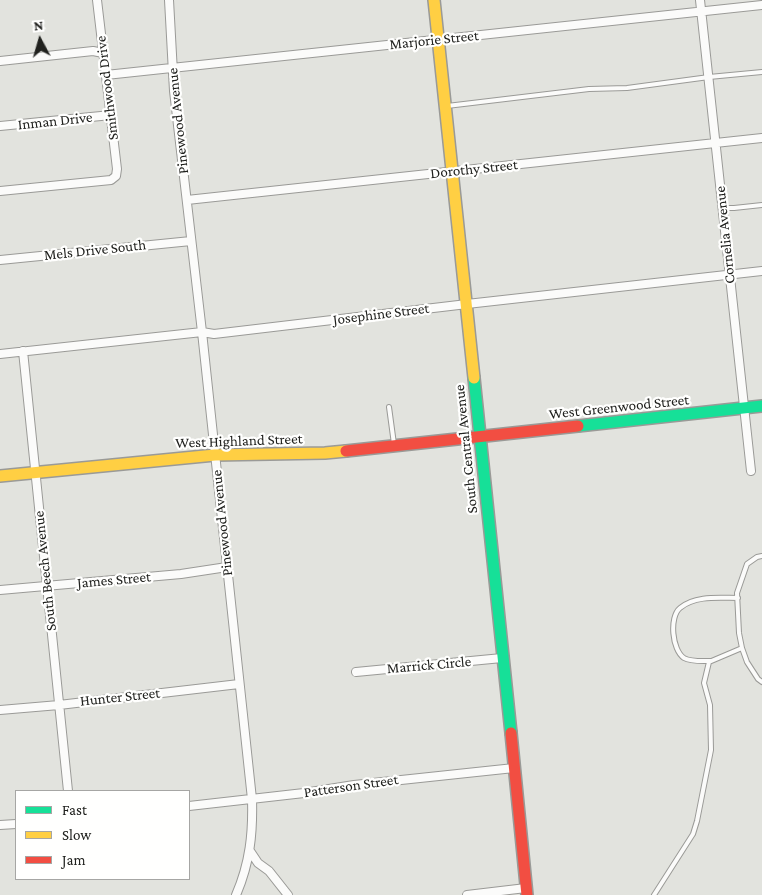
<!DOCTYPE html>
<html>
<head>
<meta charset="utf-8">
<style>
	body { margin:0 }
	#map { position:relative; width:762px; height:895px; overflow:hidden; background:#e2e3de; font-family:"Crimson Pro",serif }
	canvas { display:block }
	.legend { position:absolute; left:15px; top:790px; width:175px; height:90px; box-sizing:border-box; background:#fffffe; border:1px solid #a6a6a4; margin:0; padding:6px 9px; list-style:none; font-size:15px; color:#20211e }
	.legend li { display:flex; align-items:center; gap:10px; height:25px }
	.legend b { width:25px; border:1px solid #a6a6a4 }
	.north { position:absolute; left:15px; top:15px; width:50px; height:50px; -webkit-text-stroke:4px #fffffe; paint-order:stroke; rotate:354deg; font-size:14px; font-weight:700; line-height:20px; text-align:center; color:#20211e }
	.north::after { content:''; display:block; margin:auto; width:18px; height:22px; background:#20211e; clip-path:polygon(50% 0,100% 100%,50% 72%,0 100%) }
</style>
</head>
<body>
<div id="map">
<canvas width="762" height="895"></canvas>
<ul class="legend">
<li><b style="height:6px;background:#16e098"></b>Fast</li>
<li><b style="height:6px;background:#ffcf43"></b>Slow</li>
<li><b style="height:6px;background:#f24e42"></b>Jam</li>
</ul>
<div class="north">N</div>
</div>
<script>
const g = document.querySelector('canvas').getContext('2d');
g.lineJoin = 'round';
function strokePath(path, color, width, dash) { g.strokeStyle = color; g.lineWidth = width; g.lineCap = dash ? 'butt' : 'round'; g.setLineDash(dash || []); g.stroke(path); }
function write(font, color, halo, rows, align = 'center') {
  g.font = font + ' "Crimson Pro",serif'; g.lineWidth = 4.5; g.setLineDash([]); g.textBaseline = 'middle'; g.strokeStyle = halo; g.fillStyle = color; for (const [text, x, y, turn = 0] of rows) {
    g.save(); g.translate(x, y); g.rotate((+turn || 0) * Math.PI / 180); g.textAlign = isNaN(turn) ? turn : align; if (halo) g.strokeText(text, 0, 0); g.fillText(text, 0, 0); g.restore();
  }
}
const lane = new Path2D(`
	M 447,106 L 589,89 L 627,88 L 709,77 L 762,72
	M 722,208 L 734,208 L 762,205
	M 389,407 L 394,444
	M 762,556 L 757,557 L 747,564 L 737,593 L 739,633 L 742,648 L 747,662 L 758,679 L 762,682
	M 711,661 C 703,661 691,662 684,658 C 672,650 669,617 680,608 C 695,595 720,598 738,598
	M 654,895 L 693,834 L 697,821 L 711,750 L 710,705 L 704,683 L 709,662 L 742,648`);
const street = new Path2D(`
	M 169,0 L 174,91 L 202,332 L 252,799 C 253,833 250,863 236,895
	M 700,0 L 751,471
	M 0,61 L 93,51 L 103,53
	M 106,75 L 762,5
	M 0,126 L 111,115
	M 0,191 L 111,180 L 116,176 L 117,169 L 97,0
	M 187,200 L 762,138
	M 0,260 L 191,241
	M 23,351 L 68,791
	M 0,354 L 202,332 L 214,334 L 467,304 L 762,271
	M 0,590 L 181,574 L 227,567
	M 356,672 L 502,658
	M 0,710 L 59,705 L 239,684
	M 189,806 L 304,793 L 354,785 L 514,768
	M 0,825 L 16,824
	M 250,851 L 258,863 L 269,871 L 288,895
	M 467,895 L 526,888`);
const fast = new Path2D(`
	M 474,378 L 511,733
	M 578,426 L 762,406`);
const slow = new Path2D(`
	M 434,0 L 474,378
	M 0,476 L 215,455 L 325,453 L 346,451`);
const jam = new Path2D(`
	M 346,451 L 578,426
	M 511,733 L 527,895`);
strokePath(lane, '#9a9a97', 6);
strokePath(street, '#9a9a97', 10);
strokePath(fast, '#9a9a97', 14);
strokePath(slow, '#9a9a97', 14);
strokePath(jam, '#9a9a97', 14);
strokePath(lane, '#fbfbfa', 4);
strokePath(street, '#fbfbfa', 8);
strokePath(fast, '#16e098', 11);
strokePath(slow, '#ffcf43', 11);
strokePath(jam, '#f24e42', 11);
write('15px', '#20211e', '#fffffe', [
	["Marjorie Street",434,40,-6],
	["Smithwood Drive",107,88,-97],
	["Inman Drive",55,121,-6],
	["Pinewood Avenue",178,121,-96],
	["Dorothy Street",474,169,-6],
	["Cornelia Avenue",725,235,-96],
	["Mels Drive South",95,250,-6],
	["Josephine Street",381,314,-7],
	["West Greenwood Street",619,407,-6],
	["West Highland Street",239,441,-2],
	["South Central Avenue",466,449,-96],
	["Pinewood Avenue",222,523,-96],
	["South Beech Avenue",45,571,-96],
	["James Street",114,580,-5],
	["Marrick Circle",429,665,-5],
	["Hunter Street",120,697,-6],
	["Patterson Street",351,786,-8]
]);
</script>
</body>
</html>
